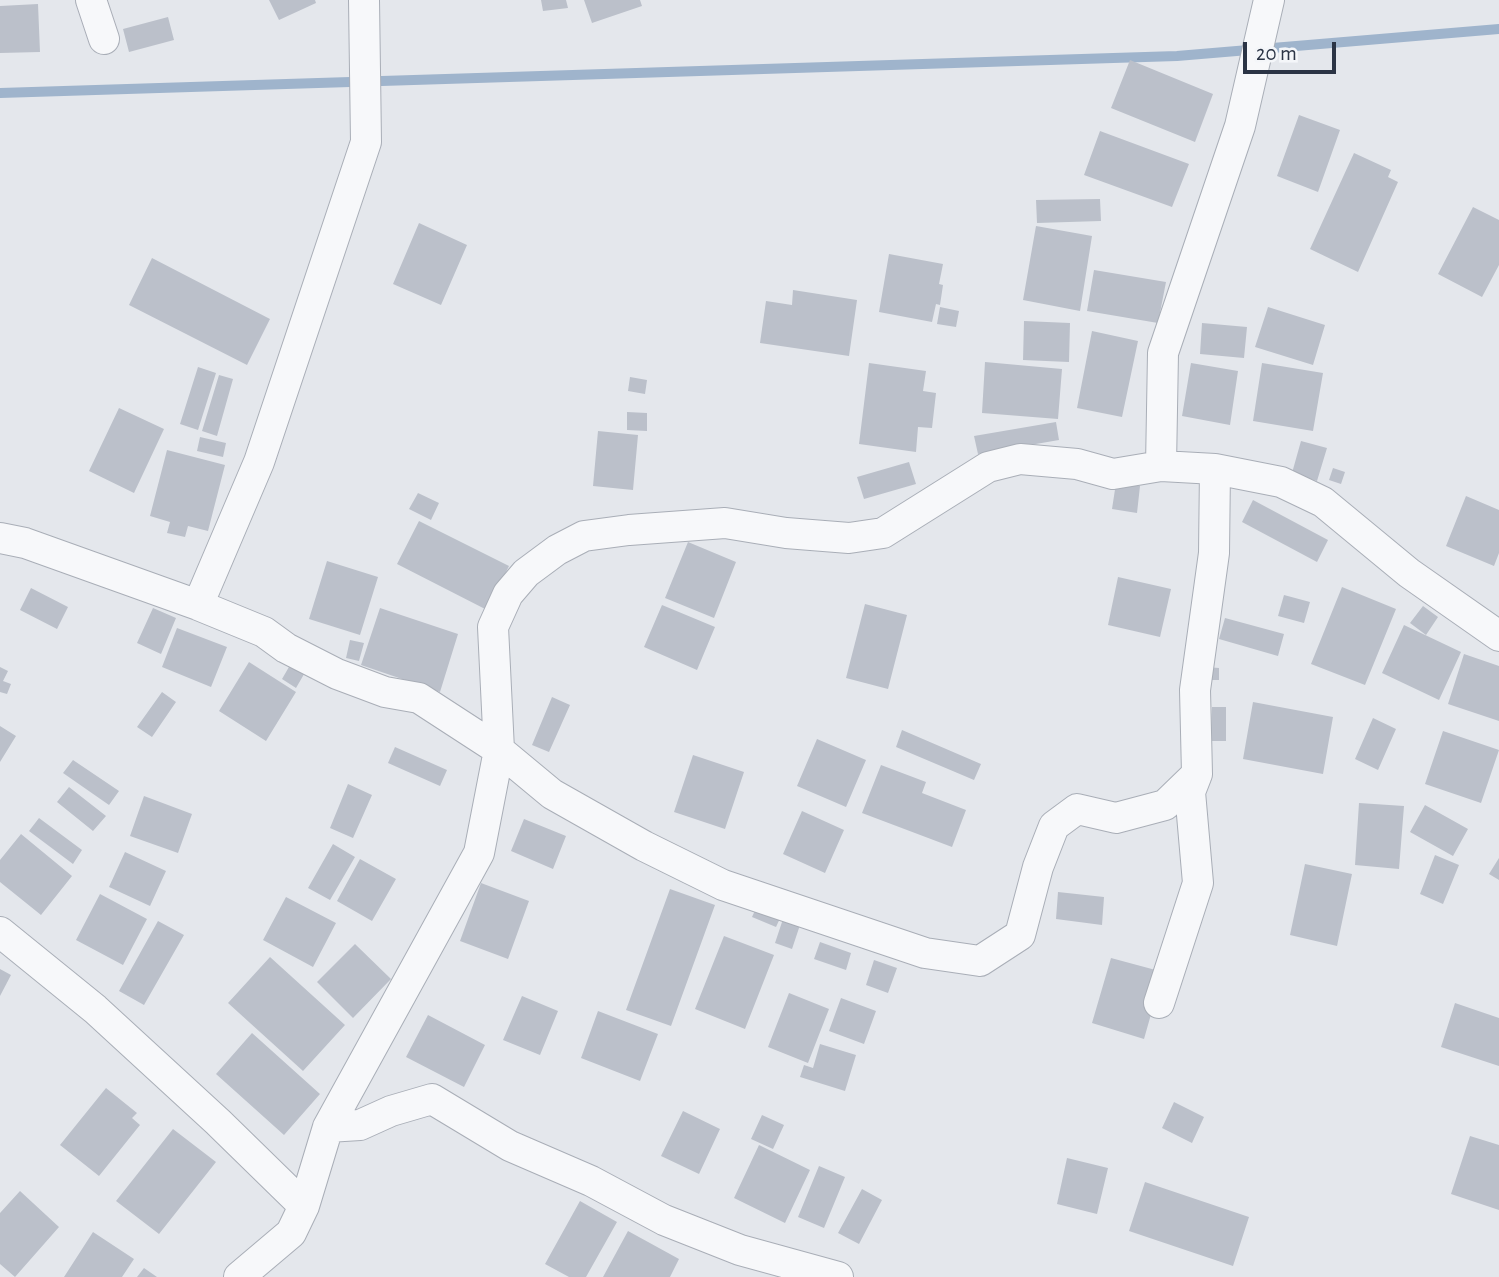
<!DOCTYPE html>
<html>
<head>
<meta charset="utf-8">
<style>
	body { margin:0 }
	#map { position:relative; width:1499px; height:1277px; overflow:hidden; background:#e4e7ec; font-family:"Alegreya Sans",sans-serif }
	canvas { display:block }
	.scale { position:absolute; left:1243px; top:42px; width:93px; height:32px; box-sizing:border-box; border:4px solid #2b3445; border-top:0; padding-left:9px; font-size:21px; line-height:24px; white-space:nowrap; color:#2b3445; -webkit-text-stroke:5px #f4f6f9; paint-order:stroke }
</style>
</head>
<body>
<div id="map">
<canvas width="1499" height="1277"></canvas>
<div class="scale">20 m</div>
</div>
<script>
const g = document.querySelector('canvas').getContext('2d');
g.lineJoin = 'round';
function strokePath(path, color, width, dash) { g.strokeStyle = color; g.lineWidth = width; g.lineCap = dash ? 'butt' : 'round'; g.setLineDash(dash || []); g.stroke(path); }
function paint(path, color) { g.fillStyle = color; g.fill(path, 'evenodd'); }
strokePath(new Path2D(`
	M 0,93 L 1177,56 L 1499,29`), '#9fb4cc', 10);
paint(new Path2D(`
	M 269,0 L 315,0 L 316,3 L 279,20 Z
	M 541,0 L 566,0 L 568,8 L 543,11 Z
	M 584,0 L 640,0 L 642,6 L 592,23 Z
	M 38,4 L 40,52 L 0,53 L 0,6 Z
	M 168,17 L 174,40 L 129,52 L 123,29 Z
	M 1130,60 L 1213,94 L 1195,142 L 1111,108 Z
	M 1299,115 L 1340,130 L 1318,192 L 1277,176 Z
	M 1100,131 L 1189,164 L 1172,207 L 1084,175 Z
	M 1354,153 L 1391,170 L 1388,177 L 1398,182 L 1358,272 L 1310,249 Z
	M 1100,199 L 1101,221 L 1037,223 L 1036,200 Z
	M 1473,207 L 1499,220 L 1499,265 L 1482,297 L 1438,274 Z
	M 419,223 L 467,245 L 441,305 L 393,284 Z
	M 1036,226 L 1092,236 L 1080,311 L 1023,300 Z
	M 889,254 L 943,264 L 939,284 L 943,285 L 940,305 L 936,304 L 932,322 L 879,312 Z
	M 152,258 L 270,319 L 247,365 L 129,305 Z
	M 1094,270 L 1166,282 L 1158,323 L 1087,311 Z
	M 793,290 L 857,300 L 849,356 L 760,343 L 766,301 L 792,305 Z
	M 940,307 L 959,311 L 956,327 L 937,324 Z
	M 1268,307 L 1325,325 L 1313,365 L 1255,347 Z
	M 1024,321 L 1070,323 L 1069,362 L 1023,360 Z
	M 1202,323 L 1247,327 L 1244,358 L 1200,354 Z
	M 1092,331 L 1138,341 L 1122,417 L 1077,408 Z
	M 985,362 L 1062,369 L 1058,419 L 982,413 Z
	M 869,363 L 926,371 L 923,391 L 936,393 L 932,428 L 918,427 L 916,452 L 859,444 Z
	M 1191,363 L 1238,371 L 1230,425 L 1182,416 Z
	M 1262,363 L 1323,373 L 1313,431 L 1253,421 Z
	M 198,367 L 216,373 L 198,430 L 180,424 Z
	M 219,375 L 233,379 L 217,436 L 202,431 Z
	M 630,377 L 647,380 L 645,394 L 628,391 Z
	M 119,408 L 164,429 L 134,493 L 89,471 Z
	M 627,412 L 647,413 L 647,431 L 627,430 Z
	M 1056,422 L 1059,440 L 978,454 L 974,436 Z
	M 598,431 L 638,435 L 633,490 L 593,486 Z
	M 200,437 L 226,443 L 223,457 L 197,451 Z
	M 1301,441 L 1327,448 L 1317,481 L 1292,473 Z
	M 167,450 L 225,465 L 208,531 L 188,526 L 185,537 L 167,533 L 170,522 L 150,516 Z
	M 909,462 L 916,484 L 864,499 L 857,477 Z
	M 1333,468 L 1345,472 L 1341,484 L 1329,480 Z
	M 1116,483 L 1140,486 L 1137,513 L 1112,509 Z
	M 418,493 L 439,503 L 431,520 L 409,509 Z
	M 1466,496 L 1499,510 L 1499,553 L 1494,566 L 1446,546 Z
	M 1253,500 L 1328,540 L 1317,562 L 1242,522 Z
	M 419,521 L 509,566 L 487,610 L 397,564 Z
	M 688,542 L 736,562 L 714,618 L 665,598 Z
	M 327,561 L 378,577 L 360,635 L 309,619 Z
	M 1118,577 L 1171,589 L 1160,637 L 1108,625 Z
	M 1342,587 L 1396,609 L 1365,685 L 1311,664 Z
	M 31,588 L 68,607 L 57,629 L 20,610 Z
	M 1284,595 L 1310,602 L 1304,623 L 1278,616 Z
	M 865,604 L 907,615 L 888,689 L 846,678 Z
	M 662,605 L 715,627 L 697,670 L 644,647 Z
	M 1423,606 L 1438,617 L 1426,635 L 1410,623 Z
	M 153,608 L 176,618 L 161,654 L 137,643 Z
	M 380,608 L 458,634 L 440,692 L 361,665 Z
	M 1225,618 L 1284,634 L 1278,656 L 1219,639 Z
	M 1404,625 L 1461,652 L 1439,700 L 1382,673 Z
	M 177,628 L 227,647 L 211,687 L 162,667 Z
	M 350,640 L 364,643 L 359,661 L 346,658 Z
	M 1464,654 L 1499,666 L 1499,721 L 1448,704 Z
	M 293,660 L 307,669 L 296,688 L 282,679 Z
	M 249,662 L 296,692 L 266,741 L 219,711 Z
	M 0,667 L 8,671 L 3,681 L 11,684 L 7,694 L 0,692 Z
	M 1206,667 L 1219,668 L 1219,680 L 1205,680 Z
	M 162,692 L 176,702 L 152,737 L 137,727 Z
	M 552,697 L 570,705 L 549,752 L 532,745 Z
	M 1253,702 L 1333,717 L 1323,774 L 1243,759 Z
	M 1212,707 L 1226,707 L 1226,741 L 1211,741 Z
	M 1373,718 L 1396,729 L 1378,770 L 1355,759 Z
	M 0,726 L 16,736 L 0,762 Z
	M 902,730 L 981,764 L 974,780 L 896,747 Z
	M 1443,731 L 1499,750 L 1481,803 L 1425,784 Z
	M 817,739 L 866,760 L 846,807 L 797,786 Z
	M 395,747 L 447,770 L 440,786 L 388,763 Z
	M 693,755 L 744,772 L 725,829 L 674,812 Z
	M 73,760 L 119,791 L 109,805 L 63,773 Z
	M 881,765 L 926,782 L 922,793 L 966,810 L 952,847 L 862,813 Z
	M 348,784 L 372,795 L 353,838 L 330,828 Z
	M 69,787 L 106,816 L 93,831 L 57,802 Z
	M 144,796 L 192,814 L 178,853 L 130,836 Z
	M 1359,803 L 1404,806 L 1399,869 L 1355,865 Z
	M 1425,805 L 1468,829 L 1453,856 L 1410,832 Z
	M 802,811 L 844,830 L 825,873 L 783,854 Z
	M 39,818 L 82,850 L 73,864 L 29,831 Z
	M 524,819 L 566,836 L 553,869 L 511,851 Z
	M 21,834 L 72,876 L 41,915 L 0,882 L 0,860 Z
	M 333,844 L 355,857 L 330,900 L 308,888 Z
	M 125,852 L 166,871 L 150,906 L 109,887 Z
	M 1435,855 L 1459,865 L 1443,904 L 1420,894 Z
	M 1499,858 L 1499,880 L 1489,874 Z
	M 360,859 L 396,879 L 372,921 L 337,901 Z
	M 1305,864 L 1352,874 L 1337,946 L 1290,935 Z
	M 481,883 L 529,901 L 508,959 L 460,941 Z
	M 670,889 L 715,905 L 671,1026 L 626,1010 Z
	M 1058,892 L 1104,897 L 1102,925 L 1056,919 Z
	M 100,894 L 147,919 L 123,965 L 76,940 Z
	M 286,897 L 336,923 L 313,967 L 263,940 Z
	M 758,904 L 782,914 L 776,927 L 752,917 Z
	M 783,919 L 800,925 L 792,949 L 775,943 Z
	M 158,921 L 184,935 L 144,1005 L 119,991 Z
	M 724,936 L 774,955 L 745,1029 L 695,1009 Z
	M 820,942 L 851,953 L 846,970 L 814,959 Z
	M 355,944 L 391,979 L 353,1018 L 317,982 Z
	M 270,957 L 345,1025 L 303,1071 L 228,1003 Z
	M 1111,958 L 1163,972 L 1144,1039 L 1092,1023 Z
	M 874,960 L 897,968 L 888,993 L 866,985 Z
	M 0,969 L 11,975 L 0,996 Z
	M 789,993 L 829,1009 L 808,1063 L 768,1047 Z
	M 522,996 L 558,1011 L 540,1055 L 503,1040 Z
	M 841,998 L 876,1011 L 864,1044 L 829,1031 Z
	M 1455,1003 L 1499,1018 L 1499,1066 L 1441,1047 Z
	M 598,1011 L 658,1034 L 640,1081 L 581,1058 Z
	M 428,1015 L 485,1045 L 464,1087 L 406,1057 Z
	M 252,1033 L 320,1094 L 284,1135 L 216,1074 Z
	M 820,1044 L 856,1055 L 845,1091 L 800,1077 L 804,1065 L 813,1068 Z
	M 106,1088 L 137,1113 L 132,1118 L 140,1125 L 99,1176 L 60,1145 Z
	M 1174,1102 L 1204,1117 L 1192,1143 L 1162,1128 Z
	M 683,1111 L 720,1129 L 699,1174 L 661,1156 Z
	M 762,1115 L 784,1125 L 773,1149 L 751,1139 Z
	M 173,1129 L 216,1162 L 159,1234 L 116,1201 Z
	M 1470,1136 L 1499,1145 L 1499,1210 L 1451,1194 Z
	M 759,1145 L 810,1170 L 785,1223 L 734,1198 Z
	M 1067,1158 L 1108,1168 L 1097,1214 L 1057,1204 Z
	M 819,1166 L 845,1177 L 824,1228 L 798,1217 Z
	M 1145,1182 L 1249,1217 L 1233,1266 L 1129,1231 Z
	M 862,1189 L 882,1200 L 859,1244 L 838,1233 Z
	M 20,1191 L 59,1227 L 15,1277 L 0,1264 L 0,1213 Z
	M 580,1201 L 617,1222 L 586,1277 L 569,1277 L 545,1264 Z
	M 628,1231 L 679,1259 L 670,1277 L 603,1277 Z
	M 93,1232 L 134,1259 L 122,1277 L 64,1277 Z
	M 144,1268 L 157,1277 L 137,1277 Z`), '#bbc0ca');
const minor = new Path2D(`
	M 91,0 L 104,39
	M 1161,466 L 1163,353 L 1240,126 L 1269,0
	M 0,538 L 25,543 L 198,605 L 264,632 L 286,648 L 337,674 L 385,692 L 419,698 L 499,750 L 552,794 L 644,846 L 723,885 L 925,953 L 980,961 L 1020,935 L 1038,867 L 1054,826 L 1077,809 L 1116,818 L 1165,805 L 1197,774 L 1195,690 L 1214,553 L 1215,469
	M 198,605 L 259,462 L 366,142 L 364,0
	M 0,932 L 95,1009 L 218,1122 L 304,1206
	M 1159,1003 L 1198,883 L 1190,792 L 1197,774
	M 328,1127 L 360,1125 L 391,1111 L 432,1099 L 510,1146 L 591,1181 L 664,1220 L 740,1250 L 838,1277
	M 239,1277 L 291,1233 L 304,1206 L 328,1127 L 479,853 L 499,750 L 493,627 L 508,594 L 526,573 L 557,550 L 584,536 L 629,530 L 725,523 L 786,533 L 849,538 L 883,533 L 988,467 L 1020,459 L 1077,464 L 1113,474 L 1161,466 L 1215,469 L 1281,482 L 1323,502 L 1409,573 L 1499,636`);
strokePath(minor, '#a9aeb7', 32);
strokePath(minor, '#f7f8fa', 30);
</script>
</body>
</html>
